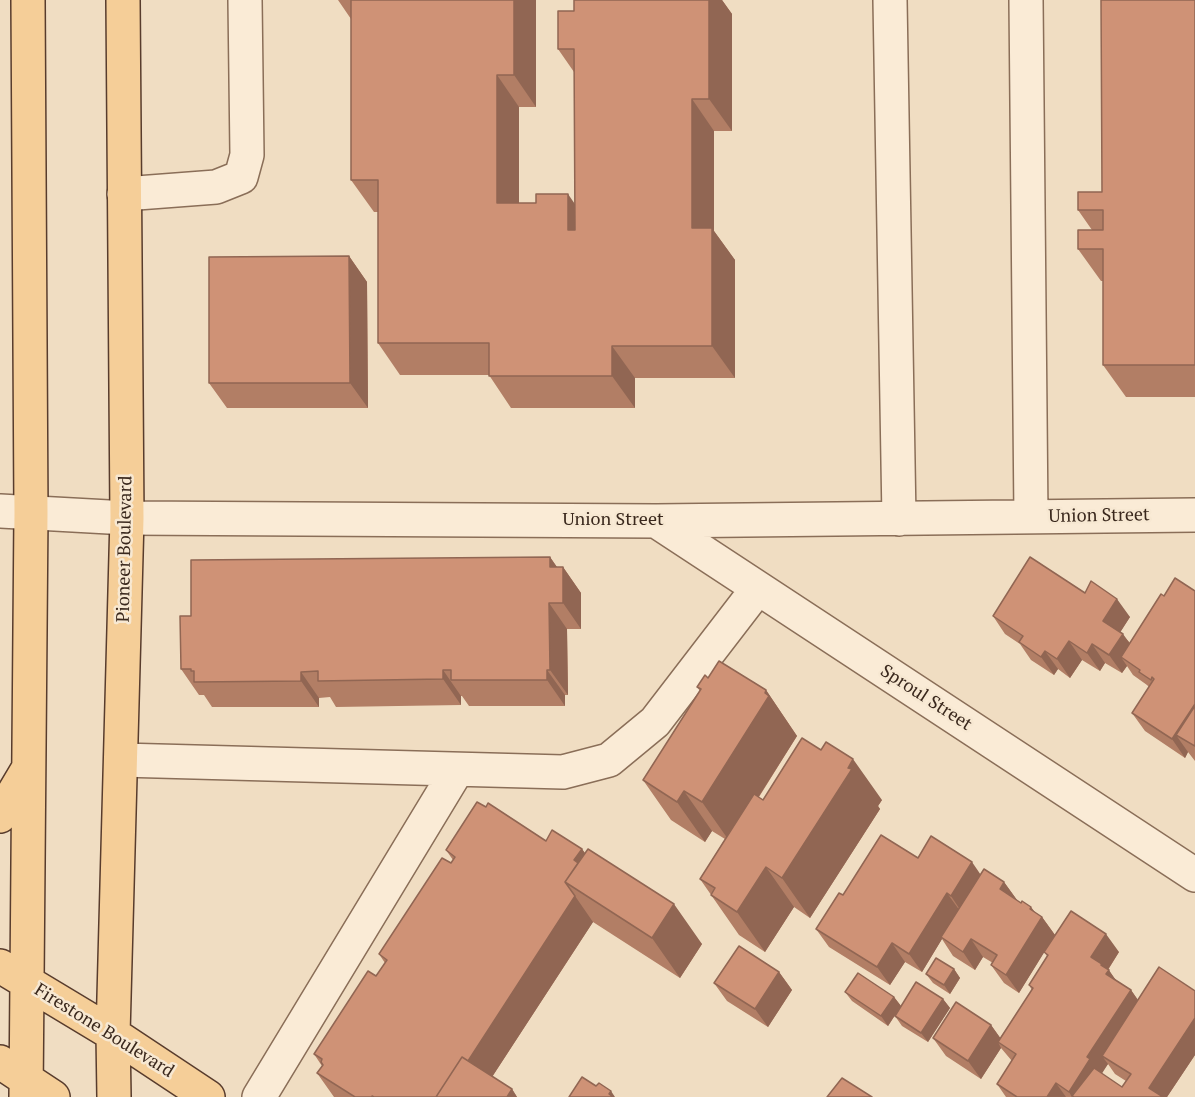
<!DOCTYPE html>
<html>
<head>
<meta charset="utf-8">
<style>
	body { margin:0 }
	canvas { display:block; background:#f0ddc2 }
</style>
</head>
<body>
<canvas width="1195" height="1097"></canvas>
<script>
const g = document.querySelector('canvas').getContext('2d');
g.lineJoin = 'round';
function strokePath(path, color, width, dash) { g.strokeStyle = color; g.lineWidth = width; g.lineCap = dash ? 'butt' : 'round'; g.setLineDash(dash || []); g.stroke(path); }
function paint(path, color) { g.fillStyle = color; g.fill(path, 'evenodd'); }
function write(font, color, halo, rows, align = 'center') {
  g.font = font + ' "PT Serif",serif'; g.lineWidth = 5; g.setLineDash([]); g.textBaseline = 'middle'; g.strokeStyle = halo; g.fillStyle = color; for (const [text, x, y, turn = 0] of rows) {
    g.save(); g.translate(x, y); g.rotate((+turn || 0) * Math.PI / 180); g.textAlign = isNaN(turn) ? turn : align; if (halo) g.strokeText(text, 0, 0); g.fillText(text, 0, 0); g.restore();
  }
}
const minor = new Path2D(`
	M 890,0 L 899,519
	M 1026,0 L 1031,517
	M 124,194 L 216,187 L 241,177 L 247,155 L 245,0
	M 0,511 L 127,518 L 656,521 L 1195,515
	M 656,521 L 1195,875
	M 121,760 L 563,772 L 609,760 L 655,722 L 758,588
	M 259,1097 L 457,770`);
const major = new Path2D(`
	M 0,816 L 28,769
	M 0,966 L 113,1034 L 208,1097
	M 0,1062 L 53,1097
	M 26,1097 L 31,513 L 28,0
	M 114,1097 L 113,1034 L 127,518 L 123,0`);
strokePath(minor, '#8a6e58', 36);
strokePath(major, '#583c2d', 36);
strokePath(minor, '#faebd6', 33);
strokePath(major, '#f5ce98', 33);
paint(new Path2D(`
	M 338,0 L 536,0 L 536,107 L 519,107 L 519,203 L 575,204 L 574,72 L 558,49 L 574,11 L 574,0 L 722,0 L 732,14 L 732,131 L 714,131 L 714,231 L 735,260 L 735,378 L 635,378 L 635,408 L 511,408 L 489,375 L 400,375 L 378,343 L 378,212 L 374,212 L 351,180 L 351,19 Z
	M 1195,0 L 1195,397 L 1126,397 L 1103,365 L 1103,281 L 1101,281 L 1078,249 L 1092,230 L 1078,210 L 1102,192 Z
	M 349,256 L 367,282 L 368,408 L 227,408 L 209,383 Z
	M 550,557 L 557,567 L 563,567 L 581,593 L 581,629 L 567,629 L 568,695 L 565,695 L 565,706 L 469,706 L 462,696 L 461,696 L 461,705 L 336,707 L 330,697 L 319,698 L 319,707 L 212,707 L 204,695 L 199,695 L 181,669 L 191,616 Z
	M 1195,591 L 1195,761 L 1188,752 L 1185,758 L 1145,731 L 1132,713 L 1149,687 L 1147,685 L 1133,675 L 1127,666 L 1122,673 L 1105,663 L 1100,671 L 1082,660 L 1070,678 L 1058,669 L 1054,675 L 1031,660 L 1020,644 L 1005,634 L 993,616 L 1085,593 L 1130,617 L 1120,632 L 1130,643 L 1164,596 Z
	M 708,678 L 766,690 L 797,736 L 759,797 L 763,800 L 882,800 L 878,806 L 880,809 L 810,918 L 794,907 L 765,952 L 739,935 L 700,879 L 725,839 L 712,831 L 705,842 L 671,820 L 643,780 L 700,691 L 697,687 Z
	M 486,807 L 546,841 L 582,849 L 585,853 L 702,944 L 680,978 L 593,922 L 492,1077 L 512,1089 L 517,1097 L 334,1097 L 317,1073 L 322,1066 L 314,1054 L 376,976 L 385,963 L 379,954 L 453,860 L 446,850 Z
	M 918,858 L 1004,882 L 1017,900 L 1042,917 L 1055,935 L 1119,952 L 1108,970 L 1116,980 L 1131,990 L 1138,1000 L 1195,991 L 1195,1055 L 1167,1097 L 1006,1097 L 997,1084 L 1012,1061 L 1001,1048 L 981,1079 L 946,1056 L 933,1038 L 991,1025 L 1000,1038 L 1032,990 L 1029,985 L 1047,956 L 1044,952 L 1019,993 L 1004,983 L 991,965 L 993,963 L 983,957 L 975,970 L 953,956 L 942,939 L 922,972 L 905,962 L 890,985 L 829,947 L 816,929 L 843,895 ZM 1108,1064 L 1115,1074 L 1126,1081 L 1122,1087 L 1101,1073 Z
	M 954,969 L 960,978 L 950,994 L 933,983 L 926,974 Z
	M 779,972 L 792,990 L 768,1027 L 727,1001 L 714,983 Z
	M 845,992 L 894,997 L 901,1006 L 888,1026 L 852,1001 Z
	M 943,999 L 950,1008 L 928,1042 L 902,1026 L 895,1016 Z`), '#b27e65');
paint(new Path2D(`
	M 514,0 L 536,0 L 536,107 L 514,75 Z
	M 709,0 L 722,0 L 732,14 L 732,131 L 709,99 Z
	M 497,75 L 519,107 L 519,235 L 497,203 Z
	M 692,99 L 714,131 L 714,231 L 735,260 L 735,378 L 712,346 L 692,228 Z
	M 568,194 L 590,226 L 590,262 L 568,230 Z
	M 349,256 L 367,282 L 368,408 L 350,383 Z
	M 612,346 L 635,378 L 635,408 L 612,376 Z
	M 550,557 L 563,576 L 563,567 L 581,593 L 581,629 L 563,603 L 550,567 Z
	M 1117,599 L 1130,617 L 1116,639 L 1103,621 Z
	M 549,603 L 567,629 L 568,695 L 550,670 Z
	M 1123,634 L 1136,652 L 1121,657 L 1127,666 L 1122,673 L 1109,655 Z
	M 1069,641 L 1082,660 L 1070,678 L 1057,659 Z
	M 1092,644 L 1105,663 L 1100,671 L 1087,653 Z
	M 1045,651 L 1058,669 L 1054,675 L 1041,657 Z
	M 443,670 L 461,696 L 461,705 L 443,679 Z
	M 547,670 L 565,695 L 565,706 L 547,680 Z
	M 301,672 L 319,698 L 319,707 L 301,681 Z
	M 766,690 L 797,736 L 730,842 L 702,802 Z
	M 1195,704 L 1195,742 L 1176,735 L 1188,752 L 1185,758 L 1172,739 Z
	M 853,759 L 882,800 L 878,806 L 880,809 L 810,918 L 782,878 Z
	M 684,791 L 712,831 L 705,842 L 677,802 Z
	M 582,849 L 600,875 L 574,860 Z
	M 972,862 L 985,881 L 963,914 L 951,896 Z
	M 766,867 L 794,907 L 765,952 L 737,912 Z
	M 1004,882 L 1017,900 L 1000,889 Z
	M 947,893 L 960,911 L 941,937 L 942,939 L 922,972 L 909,954 Z
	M 575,896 L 593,922 L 479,1097 L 444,1097 Z
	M 674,904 L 702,944 L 680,978 L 652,938 Z
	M 1031,907 L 1041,920 L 1042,917 L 1055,935 L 1019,993 L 1006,975 Z
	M 1106,934 L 1119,952 L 1107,971 L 1109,970 L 1121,988 L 1119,992 L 1091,957 Z
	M 971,939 L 983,957 L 975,970 L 963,952 Z
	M 892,943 L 905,962 L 890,985 L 877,967 Z
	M 954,969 L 960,978 L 950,994 L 944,985 Z
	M 779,972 L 792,990 L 768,1027 L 755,1009 Z
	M 1131,990 L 1144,1009 L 1102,1056 L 1108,1064 L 1101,1075 L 1072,1097 L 1069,1092 L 1087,1057 Z
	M 894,997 L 901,1006 L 888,1026 L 881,1016 Z
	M 943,999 L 950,1008 L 928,1042 L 921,1033 Z
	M 1195,1018 L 1195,1055 L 1167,1097 L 1155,1097 L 1149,1088 Z
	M 991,1025 L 1004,1043 L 998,1042 L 1001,1048 L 981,1079 L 968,1061 Z
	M 1056,1083 L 1066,1097 L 1047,1097 Z
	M 512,1089 L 517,1097 L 507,1097 Z
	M 611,1091 L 615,1097 L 611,1097 L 609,1094 Z`), '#916653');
const building = new Path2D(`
	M 351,0 L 514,0 L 514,75 L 497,75 L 497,203 L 536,203 L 536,194 L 568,194 L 568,230 L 575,230 L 574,49 L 558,49 L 558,11 L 574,11 L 574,0 L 709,0 L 709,99 L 692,99 L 692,228 L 712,228 L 712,346 L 612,346 L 612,376 L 489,376 L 489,343 L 378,343 L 378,180 L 351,180 Z
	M 1101,0 L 1195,0 L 1195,365 L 1103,365 L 1103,249 L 1078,249 L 1078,230 L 1103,230 L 1103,210 L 1078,210 L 1078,192 L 1102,192 Z
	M 349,256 L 350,383 L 209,383 L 209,257 Z
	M 550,557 L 550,567 L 563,567 L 563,603 L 549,603 L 550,670 L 547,670 L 547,680 L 451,680 L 451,670 L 443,670 L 443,679 L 318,681 L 318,671 L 301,672 L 301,681 L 194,682 L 194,671 L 191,671 L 191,669 L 181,669 L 180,616 L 191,616 L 191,560 Z
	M 1030,557 L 1085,593 L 1091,581 L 1117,599 L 1103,621 L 1123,634 L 1109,655 L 1092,644 L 1087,653 L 1069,641 L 1057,659 L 1045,651 L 1041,657 L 1019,642 L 1023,636 L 993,616 Z
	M 1175,578 L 1195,591 L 1195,704 L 1172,739 L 1132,713 L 1154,679 L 1152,677 L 1151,680 L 1139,672 L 1140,670 L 1121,657 L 1161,594 L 1164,596 Z
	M 719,661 L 766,690 L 765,693 L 769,696 L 702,802 L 684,791 L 677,802 L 643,780 L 701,689 L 697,687 L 705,675 L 708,678 Z
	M 1195,706 L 1195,746 L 1176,735 Z
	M 802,738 L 821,750 L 826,742 L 853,759 L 848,768 L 852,769 L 782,878 L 766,867 L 737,912 L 711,895 L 715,888 L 700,879 L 754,794 L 763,800 Z
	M 477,802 L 486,807 L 488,803 L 546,841 L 552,830 L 582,849 L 574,860 L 578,863 L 565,882 L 575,896 L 468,1061 L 462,1057 L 436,1097 L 374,1097 L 372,1096 L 372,1097 L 355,1097 L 317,1073 L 323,1065 L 321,1062 L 322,1059 L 314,1054 L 368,971 L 376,976 L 387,960 L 379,954 L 442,858 L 451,863 L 455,857 L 446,850 Z
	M 881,835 L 918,858 L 931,836 L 972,862 L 951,896 L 947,893 L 909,954 L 892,943 L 877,967 L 816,929 L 839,893 L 843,895 Z
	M 588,849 L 674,904 L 652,938 L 565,882 Z
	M 984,869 L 1004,882 L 1000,889 L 1021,903 L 1022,901 L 1031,907 L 1030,909 L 1042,917 L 1006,975 L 991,965 L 997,955 L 971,939 L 963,952 L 941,937 Z
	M 1071,911 L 1106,934 L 1091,957 L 1102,964 L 1101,965 L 1109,970 L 1106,974 L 1131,990 L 1087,1057 L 1090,1059 L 1069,1092 L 1056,1083 L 1047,1097 L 1017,1097 L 997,1084 L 1016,1054 L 998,1042 L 1033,988 L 1029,985 L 1048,955 L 1044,952 Z
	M 739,946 L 779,972 L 755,1009 L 714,983 Z
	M 936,958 L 954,969 L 944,985 L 926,974 Z
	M 1159,967 L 1195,991 L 1195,1018 L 1149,1088 L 1163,1097 L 1074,1097 L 1072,1096 L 1094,1068 L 1122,1087 L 1131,1074 L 1102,1056 Z
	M 858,973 L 894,997 L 881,1016 L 845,992 Z
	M 916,982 L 943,999 L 921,1033 L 895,1016 Z
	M 956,1002 L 991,1025 L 968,1061 L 933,1038 Z
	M 462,1057 L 512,1089 L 507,1097 L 436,1097 Z
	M 582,1077 L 596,1086 L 599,1083 L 611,1091 L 609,1094 L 613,1097 L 569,1097 Z
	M 842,1078 L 872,1097 L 827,1097 Z`);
paint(building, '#cf9276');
strokePath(building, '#916653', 1.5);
write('18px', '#3a281d', '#f7e8d2', [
	["Union Street",1099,516,-1],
	["Union Street",613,520],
	["Pioneer Boulevard",125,549,-89],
	["Sproul Street",926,698,33],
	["Firestone Boulevard",104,1031,32]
]);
</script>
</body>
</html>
